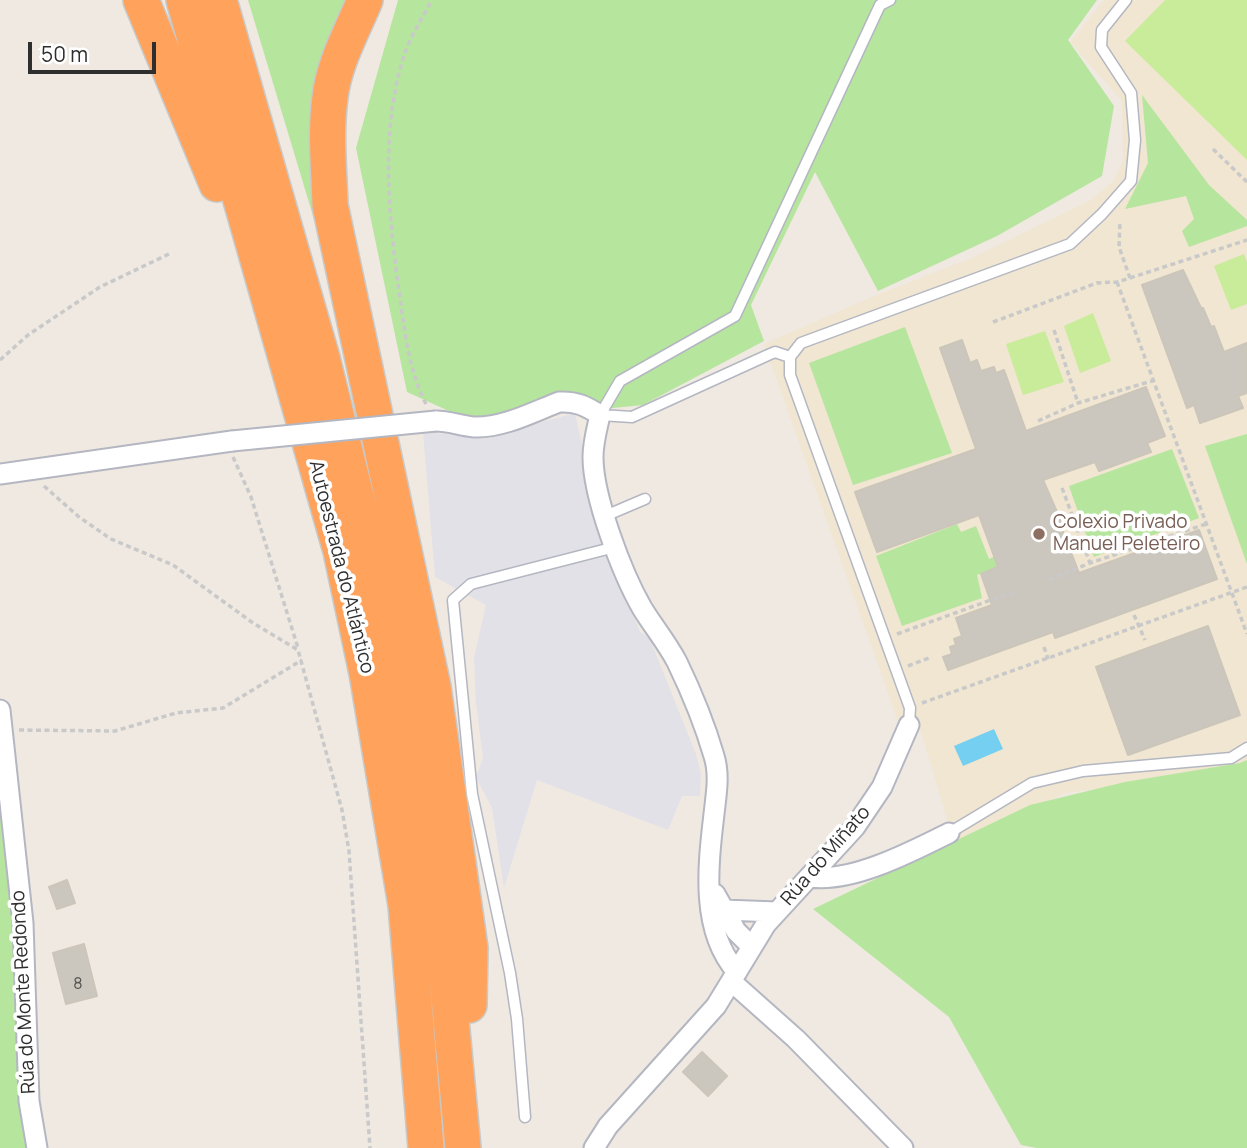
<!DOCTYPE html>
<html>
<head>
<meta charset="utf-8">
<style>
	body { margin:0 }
	#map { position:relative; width:1247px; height:1148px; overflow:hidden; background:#efe9e1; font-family:Manrope,sans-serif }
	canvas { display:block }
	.scale { position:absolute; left:28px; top:42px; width:128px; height:32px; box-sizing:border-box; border:4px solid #2e2e2e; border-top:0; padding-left:9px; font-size:21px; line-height:24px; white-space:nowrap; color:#2e2e2e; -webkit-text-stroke:5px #fff; paint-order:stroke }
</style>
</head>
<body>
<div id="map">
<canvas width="1247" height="1148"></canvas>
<div class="scale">50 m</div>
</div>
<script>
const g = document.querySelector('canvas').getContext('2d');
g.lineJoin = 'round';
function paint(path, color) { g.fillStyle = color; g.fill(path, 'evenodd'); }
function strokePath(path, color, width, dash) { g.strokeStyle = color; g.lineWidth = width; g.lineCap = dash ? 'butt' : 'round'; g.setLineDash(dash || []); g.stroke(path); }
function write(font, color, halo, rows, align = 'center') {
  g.font = font + ' Manrope,sans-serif'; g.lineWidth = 7; g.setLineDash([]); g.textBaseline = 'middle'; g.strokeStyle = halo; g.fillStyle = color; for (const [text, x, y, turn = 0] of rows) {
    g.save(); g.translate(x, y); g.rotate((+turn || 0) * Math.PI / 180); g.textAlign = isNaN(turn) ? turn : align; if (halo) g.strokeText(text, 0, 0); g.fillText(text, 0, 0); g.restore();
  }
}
paint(new Path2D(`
	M 575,413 L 601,530 L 640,632 L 649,637 L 696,754 L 701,774 L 700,796 L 682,796 L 668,830 L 537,780 L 504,888 L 492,808 L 476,777 L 483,758 L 476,703 L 474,658 L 486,605 L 435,577 L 423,432 L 485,438 Z`), '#e3e1e8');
paint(new Path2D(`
	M 1104,0 L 1247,0 L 1247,764 L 1217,774 L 1065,793 L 955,846 L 920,728 L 899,724 L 764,344 L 872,297 L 974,257 L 1089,201 L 1114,181 L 1123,160 L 1122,101 L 1070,42 Z`), '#f0e6d1');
paint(new Path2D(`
	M 248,0 L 345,0 L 315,90 L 323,249 Z
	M 398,0 L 1097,0 L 1068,40 L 1114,106 L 1102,176 L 997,236 L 878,291 L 815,172 L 751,305 L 764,341 L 643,405 L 473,422 L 407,392 L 356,148 Z
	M 1142,95 L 1209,185 L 1247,220 L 1247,226 L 1189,247 L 1182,231 L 1194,219 L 1186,196 L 1125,209 L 1148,163 Z
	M 905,327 L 952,453 L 853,485 L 809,363 Z
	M 1247,434 L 1247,564 L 1205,446 Z
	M 1172,449 L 1199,518 L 1094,557 L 1069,486 Z
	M 957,524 L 961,532 L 976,526 L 989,559 L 1007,551 L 1013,560 L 977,575 L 982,598 L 902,626 L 876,556 Z
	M 1247,760 L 1247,1148 L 1037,1148 L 1021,1145 L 949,1017 L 813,909 L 1030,805 L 1125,782 L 1240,763 Z
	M 0,764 L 9,850 L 22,1116 L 28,1148 L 0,1148 Z`), '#b6e59e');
paint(new Path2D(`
	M 1165,0 L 1247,0 L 1247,160 L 1125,41 Z
	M 1244,254 L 1247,262 L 1247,304 L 1231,310 L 1214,266 Z
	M 1093,313 L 1111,361 L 1080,373 L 1064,326 Z
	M 1045,331 L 1064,382 L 1023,395 L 1006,344 Z`), '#c9ec9a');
paint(new Path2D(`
	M 994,729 L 1003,749 L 963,766 L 954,746 Z`), '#75cff0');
const building = new Path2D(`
	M 1183,270 L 1201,308 L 1203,308 L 1211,327 L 1214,326 L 1224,352 L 1247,343 L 1247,393 L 1238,396 L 1243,408 L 1200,423 L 1194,405 L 1187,408 L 1142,285 Z
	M 962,340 L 970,363 L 977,360 L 981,371 L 994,367 L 996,373 L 1004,370 L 1026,431 L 1146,387 L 1165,436 L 1147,443 L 1151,452 L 1099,471 L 1095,462 L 1043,480 L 1064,528 L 1062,529 L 1079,573 L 1199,530 L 1217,579 L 1055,638 L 1053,632 L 948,670 L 943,657 L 952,654 L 950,647 L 956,645 L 954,639 L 962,636 L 956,618 L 992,605 L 981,574 L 998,567 L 979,515 L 877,552 L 855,492 L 976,449 L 940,348 Z
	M 1208,626 L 1240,715 L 1128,755 L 1096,667 Z
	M 67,880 L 75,903 L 57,909 L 49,887 Z
	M 84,944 L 97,996 L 66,1004 L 53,953 Z
	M 702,1052 L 727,1076 L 708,1096 L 683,1072 Z`);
paint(building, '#cbc7bf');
strokePath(building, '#cbc5ba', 2);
const service = new Path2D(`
	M 790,357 L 775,352 L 768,355 L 632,417 L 600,415 L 620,381 L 735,316 L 880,5 L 890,0
	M 605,516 L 645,499
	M 909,725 L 910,708 L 790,375 L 790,357 L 801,343 L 1070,244 L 1102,214 L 1131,181 L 1135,140 L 1131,93 L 1101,47 L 1102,30 L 1126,0
	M 949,833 L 1032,783 L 1083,771 L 1231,758 L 1247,748
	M 525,1117 L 517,1019 L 510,973 L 472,794 L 453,600 L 471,584 L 615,547`);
const minor = new Path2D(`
	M 436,421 C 449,421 461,426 474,427 C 503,428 533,412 559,402 C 576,401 586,406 600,415 C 597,429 593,442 593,457 C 593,497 622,573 642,608 C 653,626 667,643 677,662 C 691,691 705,725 714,756 C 720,775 716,795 714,814 C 708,865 700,931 737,972
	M 0,474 L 232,441
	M 0,710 L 23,923 L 29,1101 L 37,1148
	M 811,877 C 852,883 913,851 949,833
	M 715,894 L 736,931 L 752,947
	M 723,910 L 777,912
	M 732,982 L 796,1039 L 903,1148
	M 594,1148 L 608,1126 L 716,1006 L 766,924 L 855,827 L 882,787 L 909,725`);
const motorway = new Path2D(`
	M 141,0 L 217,184
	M 184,0 L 341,551 L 367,673 L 406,905 L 426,1148
	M 219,0 L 322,358 L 367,541 L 406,725 L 446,966 L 463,1148
	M 365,0 C 352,31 334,63 330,97 C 325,133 329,170 330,205 L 433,687 L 470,948 L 469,1005`);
strokePath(service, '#b4b7c1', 13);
strokePath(minor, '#b4b7c1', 23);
strokePath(motorway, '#c9c9c9', 38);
strokePath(new Path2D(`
	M 1213,149 L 1247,182
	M 1130,278 L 1247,240
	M 1117,282 L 1247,634
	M 993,322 L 1097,283 L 1117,282 L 1130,278 L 1119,247 L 1120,221
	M 1054,330 L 1078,403
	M 0,360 L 28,335 L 100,287 L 171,253
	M 426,404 C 410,373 406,340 401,306 C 390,227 379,140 402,62 C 408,40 421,20 432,0
	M 1038,421 L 1078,403 L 1155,380
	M 233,457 L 251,497 L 298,648
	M 44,486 L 79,517 L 111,539 L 173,565 L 253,623 L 298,650 L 342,810 L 349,851 L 370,1148
	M 1062,488 L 1090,563
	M 1049,580 L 1090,563 L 1206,524
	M 1134,615 L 1145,640
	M 897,634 L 1013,592
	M 1044,647 L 1048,659
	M 908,666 L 929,658
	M 922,703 L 1247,587
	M 19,730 L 115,731 L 176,713 L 223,708 L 302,660`), '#c9c9c9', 3.5, [5, 3.5]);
strokePath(service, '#fff', 10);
strokePath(minor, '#fff', 19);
strokePath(motorway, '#ffa35c', 35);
const minorBridge = new Path2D(`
	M 232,441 L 436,421`);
strokePath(minorBridge, '#b4b7c1', 23, []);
strokePath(minorBridge, '#fff', 19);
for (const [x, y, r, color] of [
	[1039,534,7,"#8d6e63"]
]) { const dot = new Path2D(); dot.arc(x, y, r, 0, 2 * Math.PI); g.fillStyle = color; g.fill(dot); strokePath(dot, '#fff', 2.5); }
write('16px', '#555452', null, [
	["8",78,985]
]);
write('19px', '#785e54', '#fff', [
	["Colexio Privado",1053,523],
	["Manuel Peleteiro",1053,545]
], 'left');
write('19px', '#2e2e2e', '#fff', [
	["Autoestrada do Atlántico",341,567,76],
	["Rúa do Miñato",826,856,-49],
	["Rúa do Monte Redondo",24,992,-93]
]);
</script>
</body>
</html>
